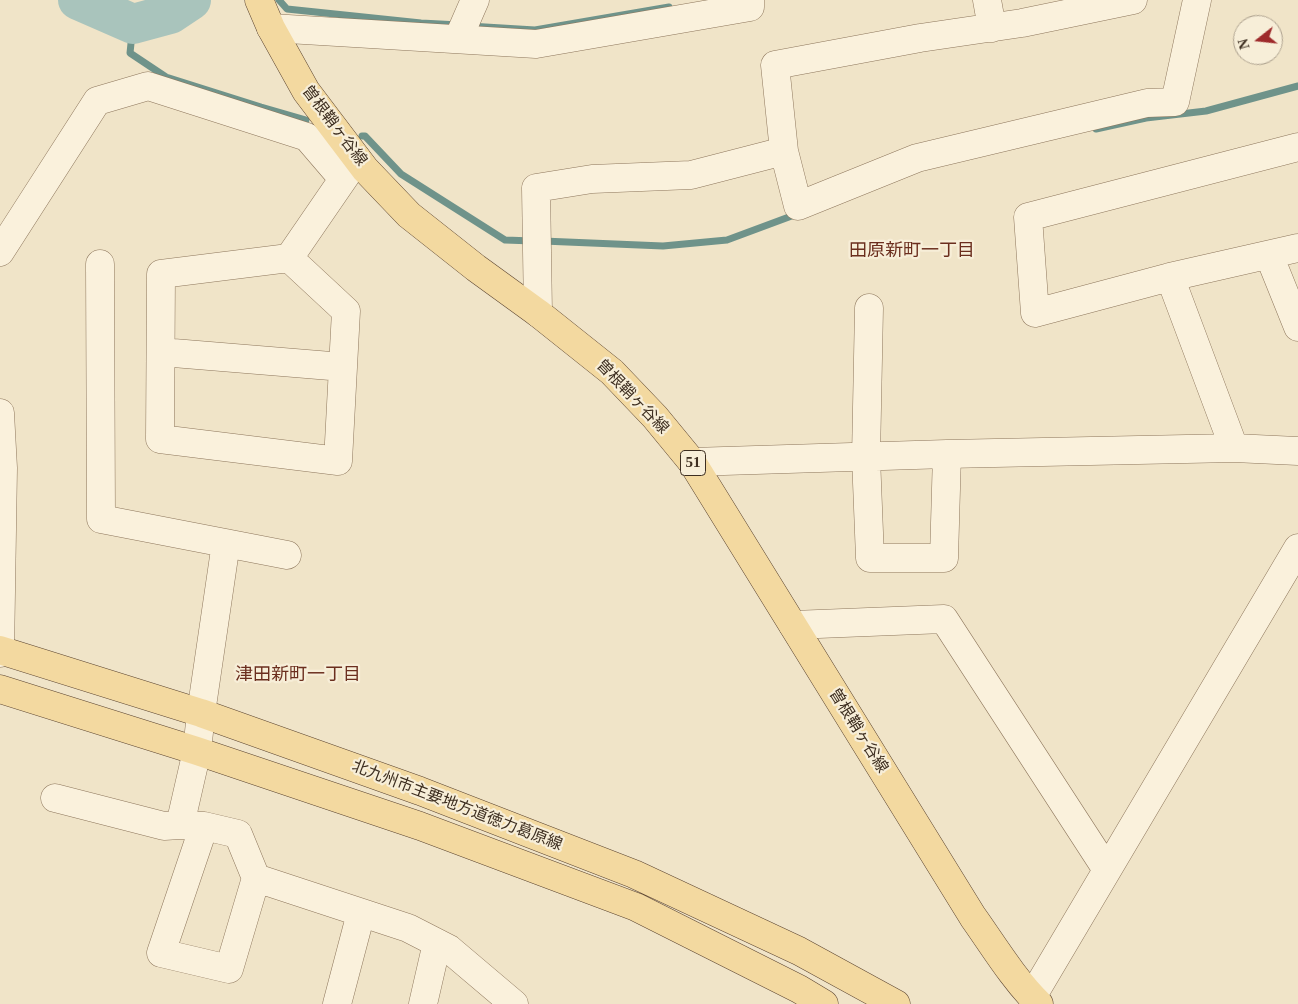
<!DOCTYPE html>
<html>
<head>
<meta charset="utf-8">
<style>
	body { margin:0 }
	#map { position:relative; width:1298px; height:1004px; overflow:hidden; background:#f0e4c8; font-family:"Times New Roman",serif }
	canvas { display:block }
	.north { position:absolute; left:1233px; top:15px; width:50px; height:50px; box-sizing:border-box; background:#f7eed8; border:1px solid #ada18e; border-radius:50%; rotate:254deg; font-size:14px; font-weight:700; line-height:20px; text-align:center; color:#3d2e20 }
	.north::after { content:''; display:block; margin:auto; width:18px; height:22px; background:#9e2a2b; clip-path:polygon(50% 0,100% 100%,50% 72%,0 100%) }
</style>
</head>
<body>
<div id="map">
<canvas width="1298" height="1004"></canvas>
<div class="north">N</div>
</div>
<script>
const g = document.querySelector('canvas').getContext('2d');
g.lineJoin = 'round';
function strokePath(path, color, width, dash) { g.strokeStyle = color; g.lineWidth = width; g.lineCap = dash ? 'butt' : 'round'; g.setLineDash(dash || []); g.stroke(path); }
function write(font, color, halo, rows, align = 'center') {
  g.font = font + ' "Times New Roman","Noto Sans JP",serif'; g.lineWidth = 4.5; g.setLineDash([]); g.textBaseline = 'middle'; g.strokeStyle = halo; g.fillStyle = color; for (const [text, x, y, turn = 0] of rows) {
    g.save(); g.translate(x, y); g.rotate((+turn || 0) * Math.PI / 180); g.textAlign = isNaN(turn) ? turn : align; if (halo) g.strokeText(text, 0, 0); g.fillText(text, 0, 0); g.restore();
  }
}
strokePath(new Path2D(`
	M 279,0 L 287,9 L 421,23 L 459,25
	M 133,24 L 130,53 L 166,77 L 261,107 L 306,120
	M 469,26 L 535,30 L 669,7
	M 1096,129 L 1146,118 L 1206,111 L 1298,86
	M 362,136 L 365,136 L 401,174 L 505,240 L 533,241
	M 543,241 L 663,246 L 727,240 L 797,214`), '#6f938a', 7);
strokePath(new Path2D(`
	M 78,0 L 133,24 L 170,14 L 191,0`), '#a9c4bc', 40);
const minor = new Path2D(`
	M 987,0 L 992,28
	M 271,28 L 536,44 L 750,7 L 750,0
	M 458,39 L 475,0
	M 784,151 L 798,206 L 917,158 L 1147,103 L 1175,102 L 1197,0
	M 0,252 L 97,101 L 148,86 L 307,137 L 343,179
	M 1269,255 L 1298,327
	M 289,258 L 346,311 L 338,461 L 160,439 L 161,274 L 289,258 L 357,159
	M 100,264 L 101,519 L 287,555
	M 1170,277 L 1298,248
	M 869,308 L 866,457 L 870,558 L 944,558 L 947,454
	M 538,313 L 536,188 L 592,179 L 691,175 L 784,151 L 775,65 L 920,38 L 1022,23 L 1133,0
	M 161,352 L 343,367
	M 0,413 L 3,468 L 0,653
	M 1234,448 L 1170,277 L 1035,313 L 1028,217 L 1298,147
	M 692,462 L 947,454 L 1234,448 L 1298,451
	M 226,543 L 201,713 L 197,751 L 180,825 L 204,826 L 238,834 L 256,878 L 408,928 L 449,949 L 514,1004
	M 793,625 L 944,619 L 1107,870
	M 55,798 L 164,826 L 180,825
	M 204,826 L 161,953 L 229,969 L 256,878
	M 1032,997 L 1298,548
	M 337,1004 L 361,913
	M 423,1004 L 437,943`);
const major = new Path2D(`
	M 259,0 L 271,28 L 306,91 L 365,169 L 409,215 L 476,268 L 538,313 L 612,372 L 655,417 L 692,462 L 973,917 C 993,945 1014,980 1039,1004
	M 0,650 L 201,713 L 420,791 L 634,874 L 799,951 L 896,1004
	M 0,689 L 197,751 L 420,826 L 636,907 L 799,989 L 824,1004`);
strokePath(minor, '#8d765c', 29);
strokePath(major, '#5b4430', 29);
strokePath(minor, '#faf1dc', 28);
strokePath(major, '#f3d9a0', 28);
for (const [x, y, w] of [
	[693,463,25]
]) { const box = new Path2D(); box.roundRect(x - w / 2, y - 12.5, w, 25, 4); g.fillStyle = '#f7eed8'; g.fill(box); strokePath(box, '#3d2e20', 1); }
write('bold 15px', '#3d2e20', null, [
	["51",693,463]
]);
write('16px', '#3d2e20', '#f7eed8', [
	["曽根鞘ヶ谷線",334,126,53],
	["曽根鞘ヶ谷線",632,397,46],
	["曽根鞘ヶ谷線",858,731,58],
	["北九州市主要地方道徳力葛原線",457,806,21]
]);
write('18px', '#6b2e1e', '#f7eed8', [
	["田原新町一丁目",912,251],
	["津田新町一丁目",298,675]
]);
</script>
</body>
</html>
